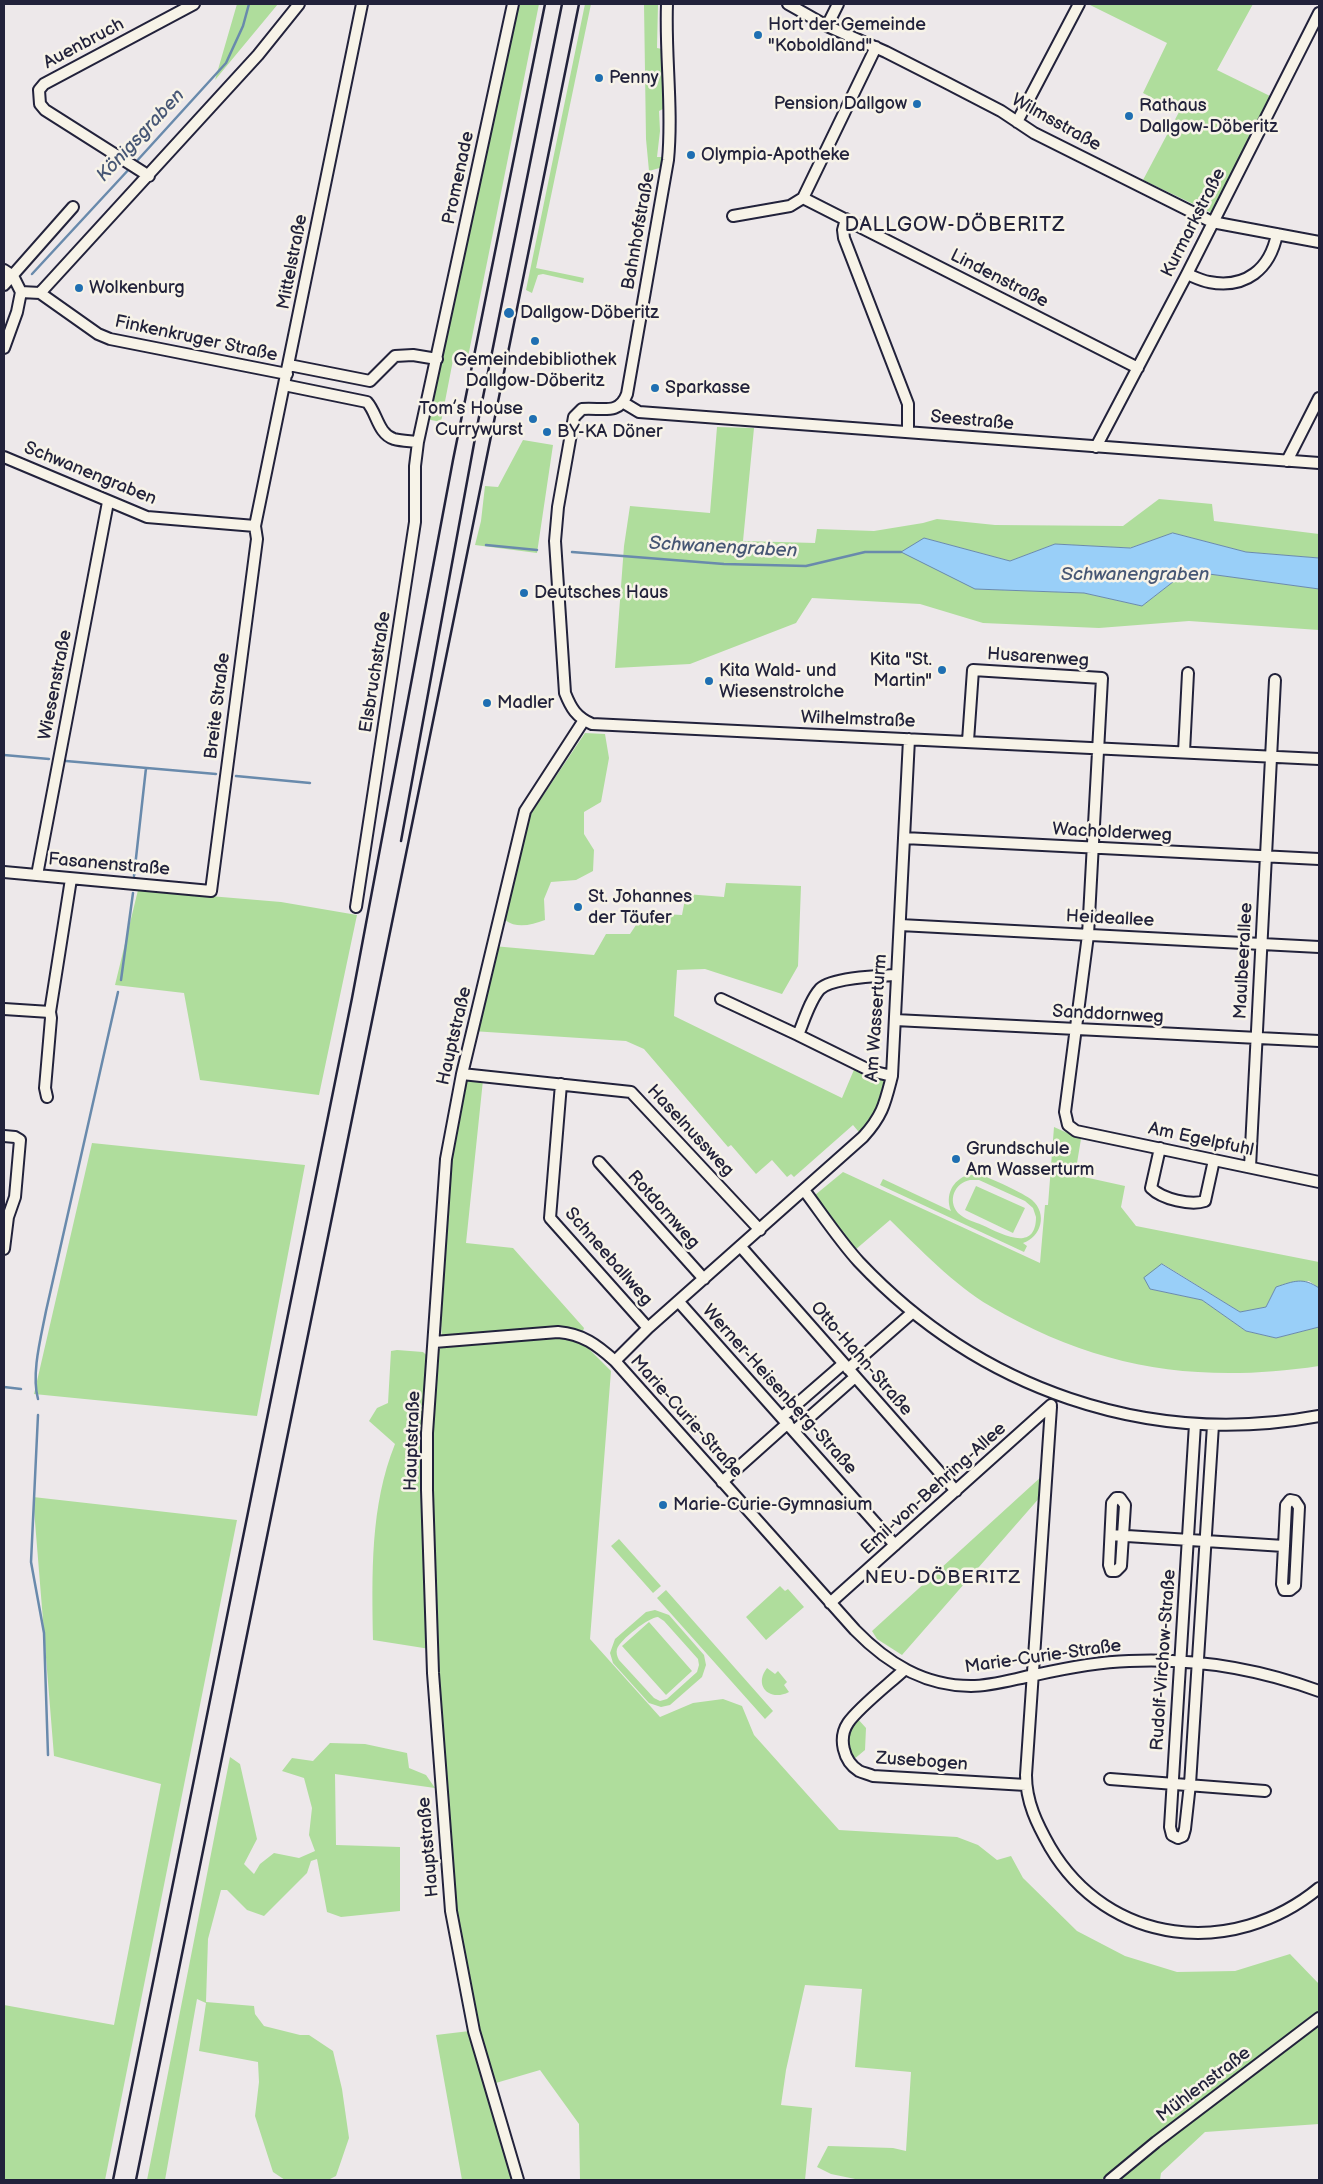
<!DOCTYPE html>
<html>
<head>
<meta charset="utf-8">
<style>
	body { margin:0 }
	#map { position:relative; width:1323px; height:2184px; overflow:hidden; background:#ede8ea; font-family:"Balsamiq Sans",sans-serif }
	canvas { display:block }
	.frame { position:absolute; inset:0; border:5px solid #22223b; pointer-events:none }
</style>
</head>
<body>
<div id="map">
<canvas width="1323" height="2184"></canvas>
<div class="frame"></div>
</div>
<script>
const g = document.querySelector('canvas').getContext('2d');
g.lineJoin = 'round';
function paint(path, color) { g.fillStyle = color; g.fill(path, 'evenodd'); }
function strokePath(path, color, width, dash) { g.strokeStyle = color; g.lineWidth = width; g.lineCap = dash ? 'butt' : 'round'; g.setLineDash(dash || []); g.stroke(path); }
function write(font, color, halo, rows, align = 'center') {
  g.font = font + ' "Balsamiq Sans",sans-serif'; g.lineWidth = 5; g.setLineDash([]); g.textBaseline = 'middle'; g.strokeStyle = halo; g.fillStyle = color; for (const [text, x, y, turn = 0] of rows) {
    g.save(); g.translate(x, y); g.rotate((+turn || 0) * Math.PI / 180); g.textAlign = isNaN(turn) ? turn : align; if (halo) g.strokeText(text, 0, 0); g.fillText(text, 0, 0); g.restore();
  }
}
paint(new Path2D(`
	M 237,4 L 278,4 L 215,80 Z
	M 515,4 L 539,4 L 468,357 L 454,355 L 441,422 L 426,419 Z
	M 585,4 L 591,4 L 536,268 L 584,278 L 583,283 L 543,274 L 538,275 L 532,293 L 526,290 Z
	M 644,4 L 658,4 L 657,48 L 662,49 L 665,108 L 659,111 L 660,131 L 657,157 L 664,157 L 663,167 L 649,171 L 646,139 Z
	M 1090,4 L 1253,4 L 1217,70 L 1270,96 L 1212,213 L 1143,180 L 1179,112 L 1143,93 L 1167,43 L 1090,5 Z
	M 717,427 L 754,428 L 743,541 L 815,543 L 817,529 L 874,531 L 923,523 L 937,519 L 995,525 L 1123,526 L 1159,499 L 1212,504 L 1214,521 L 1319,534 L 1319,558 L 1246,552 L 1173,533 L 1130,548 L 1055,544 L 1010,561 L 924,538 L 975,589 L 1084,593 L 1142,606 L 1187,571 L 1319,589 L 1319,630 L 1189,621 L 1099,628 L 983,623 L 920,604 L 812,598 L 796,623 L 690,664 L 615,668 L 624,546 L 630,506 L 710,513 Z
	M 523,440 L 553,445 L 537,553 L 475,545 L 481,521 L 485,486 L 498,487 Z
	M 585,733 L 605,734 L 609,758 L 601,802 L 584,812 L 584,834 L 594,850 L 593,871 L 576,880 L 551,882 L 544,899 L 545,920 C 531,925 517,929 505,920 L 530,815 Z
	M 726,883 L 801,886 L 798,966 L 782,994 L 705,969 L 677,970 L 674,1016 L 842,1098 L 856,1065 L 892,1076 L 863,1137 L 853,1125 L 794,1177 L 791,1174 L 787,1177 L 772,1160 L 756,1174 L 731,1145 L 728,1147 L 644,1049 L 626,1041 L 472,1031 L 493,946 L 594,955 L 606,934 L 630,934 L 644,913 L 682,915 L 686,894 L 724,897 Z
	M 138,890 L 281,902 L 357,915 L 319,1095 L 200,1080 L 184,993 L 115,985 Z
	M 467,1078 L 483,1080 L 466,1243 L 513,1248 L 584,1328 L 580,1340 L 611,1371 L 590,1639 L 660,1717 L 693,1703 L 723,1699 L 742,1706 L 754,1735 L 839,1830 L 957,1837 L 978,1845 L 997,1860 L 1011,1856 L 1023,1878 L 1077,1931 L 1125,1956 L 1177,1972 L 1235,1971 L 1290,1954 L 1319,1984 L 1319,2013 L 1101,2180 L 860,2180 L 831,2174 L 817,2167 L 828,2146 L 893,2148 L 906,2151 L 911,2072 L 855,2067 L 862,1989 L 805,1985 L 786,2070 L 781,2105 L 812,2108 L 805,2180 L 580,2180 L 579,2124 L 540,2070 L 489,2085 L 515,2180 L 462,2180 L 436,2035 L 478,2030 L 458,1933 L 430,1649 L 373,1640 C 372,1574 370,1506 395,1444 L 369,1421 L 377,1408 L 388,1403 L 391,1351 L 397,1350 L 423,1352 L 435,1363 L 438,1349 L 442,1346 L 441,1319 L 439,1318 L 450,1157 Z
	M 1054,1127 L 1081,1139 L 1075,1175 L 1125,1186 L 1121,1207 L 1136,1226 L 1319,1262 L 1319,1288 L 1309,1281 L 1276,1287 L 1266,1307 L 1240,1312 L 1163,1264 L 1150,1289 L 1202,1300 L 1246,1331 L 1276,1338 L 1319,1327 L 1319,1366 C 1198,1384 1097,1369 990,1306 C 954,1285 920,1249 890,1220 L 855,1250 L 832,1222 L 815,1195 L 843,1172 L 1040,1263 L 1045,1205 L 1048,1205 Z
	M 92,1143 L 305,1165 L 257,1416 L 34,1394 Z
	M 968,1175 C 972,1175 976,1174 980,1175 C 989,1177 1025,1194 1032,1200 C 1048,1214 1041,1237 1023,1243 L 1027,1246 L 1024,1252 L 880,1185 L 883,1179 L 951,1211 C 945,1196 952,1180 968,1175 ZM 970,1180 L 979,1180 L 1025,1201 L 1033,1208 L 1036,1217 C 1036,1254 1000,1233 982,1225 C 975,1222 964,1219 958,1213 C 947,1200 955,1183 970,1180 Z
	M 976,1186 L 1025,1208 L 1013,1233 L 965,1210 Z
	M 1042,1476 L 1041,1496 L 902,1655 L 877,1639 L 872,1631 Z
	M 33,1497 L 237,1520 L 105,2180 L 4,2180 L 4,2005 L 114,2025 L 161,1784 L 54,1756 Z
	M 619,1539 L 661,1586 L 653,1593 L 611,1546 Z
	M 780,1586 L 785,1591 L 788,1589 L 804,1607 L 766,1640 L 746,1617 Z
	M 666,1590 L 773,1711 L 765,1719 L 657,1598 Z
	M 655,1610 L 669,1615 L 704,1655 L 706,1665 L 702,1677 L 670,1705 L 661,1707 L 649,1703 L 613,1663 L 610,1653 L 615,1639 L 646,1612 ZM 658,1617 L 664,1621 L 698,1659 L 699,1665 L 697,1672 L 667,1699 L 660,1701 L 654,1698 L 619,1660 C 617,1656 616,1653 617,1649 C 620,1640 649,1617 658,1617 Z
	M 649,1622 L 692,1671 L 666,1695 L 622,1646 Z
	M 767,1668 L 775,1674 L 778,1671 L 787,1682 L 784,1685 L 789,1692 C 770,1702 753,1686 767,1668 Z
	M 857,1718 L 866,1728 L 865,1750 L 853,1760 C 844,1743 846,1733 857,1718 Z
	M 330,1743 L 365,1744 L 407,1753 L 409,1768 L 426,1775 L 435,1788 L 335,1774 L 336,1845 L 400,1847 L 400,1911 L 341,1917 L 327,1912 L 317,1859 L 311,1861 L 307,1873 L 264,1916 L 247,1910 L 227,1890 L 221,1890 L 208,1939 L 206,2002 L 254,2006 L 255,2014 L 264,2026 L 300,2035 L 309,2035 L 333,2051 L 342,2089 L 349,2138 L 336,2176 L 328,2180 L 285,2180 L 273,2172 L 255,2116 L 259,2082 L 258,2062 L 199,2051 L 206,2003 L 197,1999 L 165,2180 L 147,2180 L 230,1757 L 240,1764 L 257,1839 L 244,1864 L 254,1874 L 260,1864 L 274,1853 L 299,1858 L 315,1851 L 309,1835 L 312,1808 L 304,1778 L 282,1771 L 292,1758 L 313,1761 Z
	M 1319,2024 L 1319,2124 L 1205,2132 L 1161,2173 L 1160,2180 L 1118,2180 L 1142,2160 Z`), '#afdd9c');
const water = new Path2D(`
	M 1173,533 L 1246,552 L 1319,558 L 1319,589 L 1187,571 L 1142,606 L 1084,593 L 975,589 L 901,552 L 924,538 L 1010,561 L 1055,544 L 1130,548 Z
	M 1162,1264 L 1240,1312 L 1266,1307 L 1276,1287 C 1294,1281 1303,1277 1319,1288 L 1319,1327 L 1276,1338 L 1246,1331 L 1202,1300 L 1150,1289 L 1144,1278 Z`);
paint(water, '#99cff8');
strokePath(water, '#698aac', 1);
strokePath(new Path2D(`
	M 135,163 L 226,63 L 243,26 L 249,4
	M 32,274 L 131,167
	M 486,545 L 537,550
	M 572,552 L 724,564 L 806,566 L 865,552 L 901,552
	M 4,755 L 49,759
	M 66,761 L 216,774
	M 236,776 L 310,783
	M 134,876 L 146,768
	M 121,980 L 133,893
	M 4,1387 L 21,1389
	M 38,1399 C 31,1374 41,1337 46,1311 L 118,992
	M 38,1415 L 31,1562 L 44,1633 L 48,1755`), '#698aac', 2.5);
const minor = new Path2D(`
	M 667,4 C 665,56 673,108 668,160 L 627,394 C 619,416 601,407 582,409 L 574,417 L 558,507 L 555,541 L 565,693 C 571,708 576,717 592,724 L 1319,759
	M 788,4 L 827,26 L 886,52 L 945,82 L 1001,111 L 1034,133 L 1212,222 L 1319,242
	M 827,26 L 838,4
	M 1017,122 L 1079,4
	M 149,176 L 45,110 L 40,104 L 39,90 L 44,84 L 194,4
	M 803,198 L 1138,368
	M 803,198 L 876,47
	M 733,216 L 790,206 L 803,198
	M 846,219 L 843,230 L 844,238 L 908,404 L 908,432
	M 4,270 L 13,276 L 21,292 L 17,312 L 4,348
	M 1187,274 C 1194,277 1202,281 1209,282 C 1246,289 1270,269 1277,234
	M 4,285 L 73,207
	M 21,292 L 40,293 L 98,334 L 110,339 L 287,374
	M 40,293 L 258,55 L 299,4
	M 289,365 L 370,381 L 395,356 L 413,355 L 437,359
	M 284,385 L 367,402 C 377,413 378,434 394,439 C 401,441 410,441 418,442
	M 624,403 L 639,412 L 1319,463
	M 1096,447 L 1187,274 L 1319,13
	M 4,457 L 147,517 L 255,526
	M 1287,461 L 1319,398
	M 968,741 L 973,670 L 1102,678 L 1088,935 L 1065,1112 L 1068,1125 L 1076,1131 L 1319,1182
	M 1184,752 L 1188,673
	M 904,838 L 1319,859
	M 4,872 L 211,891 L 257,539 L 255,526 L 362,4
	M 37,875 L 108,502
	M 356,907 L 415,522 L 415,466 L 418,442 L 513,4
	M 900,925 L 1319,947
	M 721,999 L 798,1035
	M 4,1009 L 50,1012
	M 895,1020 L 1319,1041
	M 462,1074 L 631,1092 L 760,1230
	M 892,1076 L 871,1071 L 798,1035 C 804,1021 810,1000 820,989 C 833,977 880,976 897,975
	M 561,1084 L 550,1218 L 648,1328
	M 47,1097 L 45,1088 L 51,1018 L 50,1012 L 71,879
	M 4,1136 L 15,1137 L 20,1140 L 15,1197 L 8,1217 L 4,1249
	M 1160,1148 L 1151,1188 C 1162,1199 1191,1206 1205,1201 L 1214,1160
	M 599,1162 L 704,1279
	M 1250,1167 L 1275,680
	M 804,1190 C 822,1214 839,1240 859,1262 C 979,1389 1147,1448 1319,1416
	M 741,1247 L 956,1491
	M 679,1302 L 895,1545
	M 434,1342 L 558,1332 C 583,1334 597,1345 615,1361 L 855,1630 C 887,1663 924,1686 971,1686 C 992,1686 1014,1679 1035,1675 C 1066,1668 1097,1662 1129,1661 C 1193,1658 1259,1669 1319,1691
	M 615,1361 L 648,1328 L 863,1137 C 883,1115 885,1103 892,1076 L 909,739
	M 848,1369 L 913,1312
	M 1051,1407 L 1026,1775 C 1026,1802 1037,1824 1050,1847 C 1108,1946 1233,1959 1319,1888
	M 782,1417 L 843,1364
	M 1195,1424 L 1170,1827 L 1172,1835 L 1178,1838 L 1183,1836 L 1185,1829 L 1190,1784 L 1213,1425
	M 794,1431 L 855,1377
	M 722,1482 L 788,1423
	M 1116,1498 L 1120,1498 L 1125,1505 L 1121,1566 L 1116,1571 L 1111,1571 L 1109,1565 L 1112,1503 Z
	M 1111,1535 L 1284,1546 L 1282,1584 L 1284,1590 L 1290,1590 L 1295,1586 L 1299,1507 L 1295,1501 L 1290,1500 L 1286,1505 L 1284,1546
	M 830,1603 L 1051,1405
	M 904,1670 C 890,1683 858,1708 848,1723 C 838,1738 843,1761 859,1771 C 863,1773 869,1774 873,1776 L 1026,1785
	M 1110,1779 L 1265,1791
	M 518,2180 L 474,2031 L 451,1911 L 433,1673 L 427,1490 L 427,1433 L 446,1159 L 462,1074 L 525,811 L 584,720
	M 1110,2180 L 1156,2142 L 1319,2018`);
strokePath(minor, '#22223b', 14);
strokePath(minor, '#f7f3e8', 10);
strokePath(new Path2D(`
	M 401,841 L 478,422 L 562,4
	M 113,2180 L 352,998 L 453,460 L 545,4
	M 136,2180 L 579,4`), '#22223b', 2.5);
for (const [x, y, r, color] of [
	[758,35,5,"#1f6fb2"],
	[599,78,5,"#1f6fb2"],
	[917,104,5,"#1f6fb2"],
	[1129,116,5,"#1f6fb2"],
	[691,155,5,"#1f6fb2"],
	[79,288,5,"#1f6fb2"],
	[509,313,6,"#1f6fb2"],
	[535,341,5,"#1f6fb2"],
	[655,388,5,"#1f6fb2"],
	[533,419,5,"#1f6fb2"],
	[547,432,5,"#1f6fb2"],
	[524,593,5,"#1f6fb2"],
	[942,670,5,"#1f6fb2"],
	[709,681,5,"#1f6fb2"],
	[487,703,5,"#1f6fb2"],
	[578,907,5,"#1f6fb2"],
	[956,1159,5,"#1f6fb2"],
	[663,1505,5,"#1f6fb2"]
]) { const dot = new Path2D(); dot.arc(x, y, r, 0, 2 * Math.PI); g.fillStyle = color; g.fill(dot); strokePath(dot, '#f7f3e8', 2); }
write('18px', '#22223b', '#f7f3e8', [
	["Hort der Gemeinde",768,25],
	["\"Koboldland\"",768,46],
	["Penny",609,78],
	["Pension Dallgow",907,104,"right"],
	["Rathaus",1139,106],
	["Dallgow-Döberitz",1139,127],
	["Olympia-Apotheke",701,155],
	["Wolkenburg",89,288],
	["Dallgow-Döberitz",520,313],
	["Gemeindebibliothek",535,360,"center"],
	["Dallgow-Döberitz",535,381,"center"],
	["Sparkasse",665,388],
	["Tom’s House",523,409,"right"],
	["Currywurst",523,430,"right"],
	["BY-KA Döner",557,432],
	["Deutsches Haus",534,593],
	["Kita \"St.",932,660,"right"],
	["Martin\"",932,681,"right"],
	["Kita Wald- und",719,671],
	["Wiesenstrolche",719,692],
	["Madler",497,703],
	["St. Johannes",588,897],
	["der Täufer",588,918],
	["Grundschule",966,1149],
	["Am Wasserturm",966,1170],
	["Marie-Curie-Gymnasium",673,1505]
], 'left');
write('18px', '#22223b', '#f7f3e8', [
	["Auenbruch",84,44,-28],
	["Wilmsstraße",1056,123,29],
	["Promenade",459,178,-78],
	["Kurmarkstraße",1194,223,-63],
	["Bahnhofstraße",639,231,-80],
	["Mittelstraße",293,262,-79],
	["Lindenstraße",999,279,27],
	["Finkenkruger Straße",196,339,12],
	["Seestraße",972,421,5],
	["Schwanengraben",90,474,22],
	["Husarenweg",1038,658,4],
	["Elsbruchstraße",376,672,-81],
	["Wiesenstraße",56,685,-79],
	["Breite Straße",218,706,-83],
	["Wilhelmstraße",858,720,2],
	["Wacholderweg",1112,833,3],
	["Fasanenstraße",109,865,5],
	["Heideallee",1110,919,3],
	["Maulbeerallee",1244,961,-87],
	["Sanddornweg",1108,1015,3],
	["Am Wasserturm",877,1018,-86],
	["Hauptstraße",455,1036,-77],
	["Haselnussweg",690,1131,47],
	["Am Egelpfuhl",1201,1140,12],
	["Rotdornweg",663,1210,48],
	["Schneeballweg",608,1257,49],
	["Otto-Hahn-Straße",861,1359,49],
	["Werner-Heisenberg-Straße",779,1390,48],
	["Marie-Curie-Straße",686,1417,48],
	["Hauptstraße",413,1441,-88],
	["Emil-von-Behring-Allee",934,1489,-42],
	["Marie-Curie-Straße",1043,1657,-8],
	["Rudolf-Virchow-Straße",1164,1660,-86],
	["Zusebogen",922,1762,4],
	["Hauptstraße",429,1847,-95],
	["Mühlenstraße",1204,2085,-37]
]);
write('italic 19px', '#465674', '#f7f3e8', [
	["Königsgraben",141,136,-47],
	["Schwanengraben",723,548,3],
	["Schwanengraben",1135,575]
]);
g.letterSpacing = '1px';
write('19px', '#22223b', '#f7f3e8', [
	["NEU-DÖBERITZ",943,1578]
]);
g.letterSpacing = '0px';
g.letterSpacing = '1px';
write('20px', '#22223b', '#f7f3e8', [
	["DALLGOW-DÖBERITZ",955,226]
]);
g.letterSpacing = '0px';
</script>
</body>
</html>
